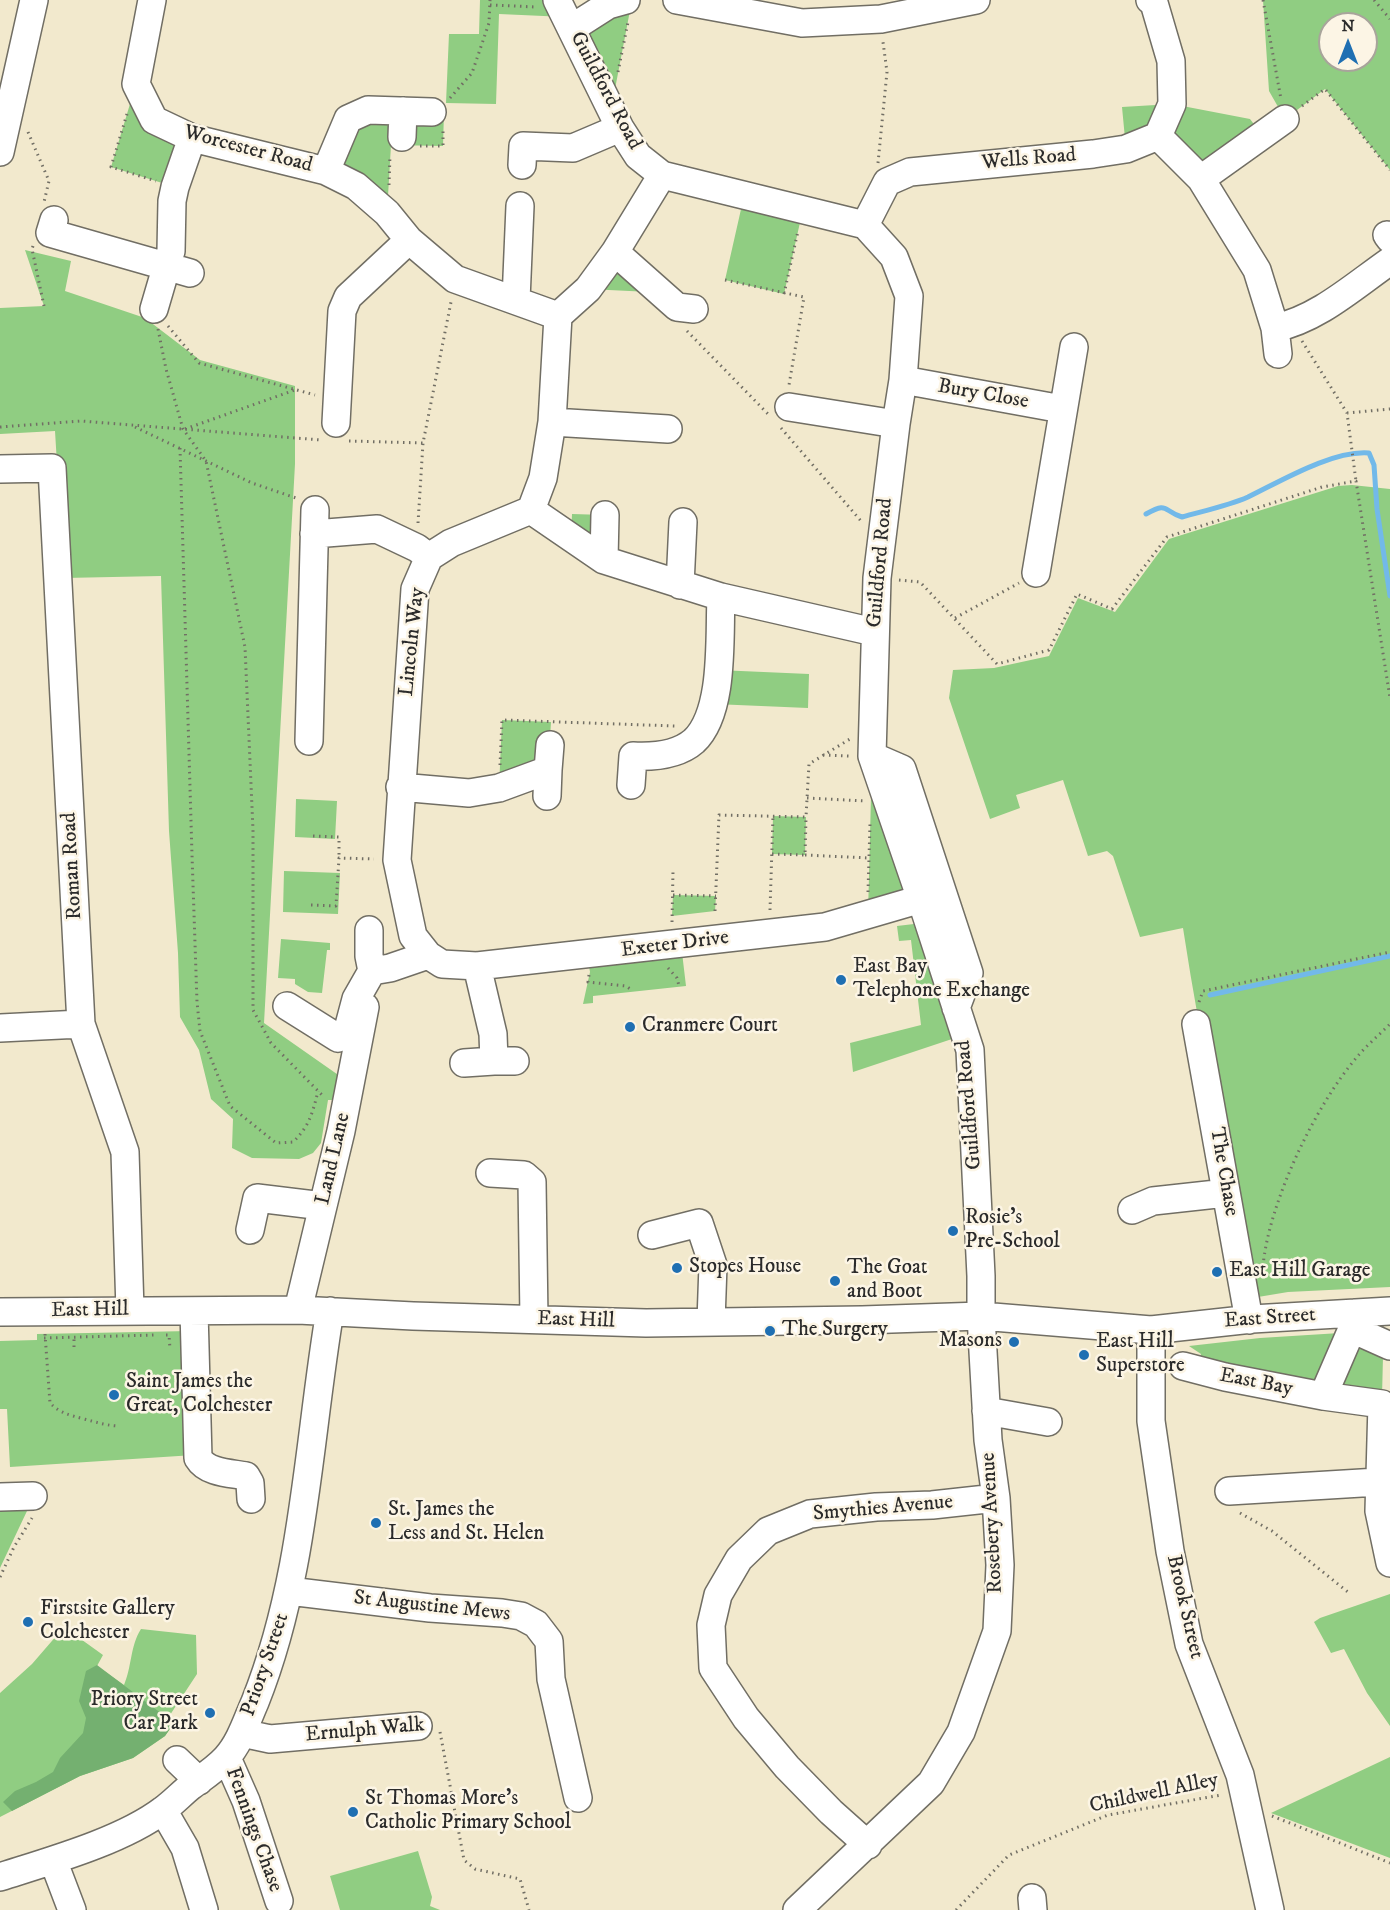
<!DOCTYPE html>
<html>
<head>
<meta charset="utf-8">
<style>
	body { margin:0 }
	#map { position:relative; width:1390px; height:1910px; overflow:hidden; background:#f2e9cd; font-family:"IM FELL DW Pica",serif }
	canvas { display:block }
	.north { position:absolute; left:1318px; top:12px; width:60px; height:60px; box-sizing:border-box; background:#fcf5e5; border:2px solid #a8a49b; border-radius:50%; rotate:0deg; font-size:16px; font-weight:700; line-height:24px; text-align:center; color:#2b2b2b }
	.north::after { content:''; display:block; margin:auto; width:21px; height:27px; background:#1f6fb2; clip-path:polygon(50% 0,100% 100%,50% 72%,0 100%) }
</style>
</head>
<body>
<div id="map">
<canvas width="1390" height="1910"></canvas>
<div class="north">N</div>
</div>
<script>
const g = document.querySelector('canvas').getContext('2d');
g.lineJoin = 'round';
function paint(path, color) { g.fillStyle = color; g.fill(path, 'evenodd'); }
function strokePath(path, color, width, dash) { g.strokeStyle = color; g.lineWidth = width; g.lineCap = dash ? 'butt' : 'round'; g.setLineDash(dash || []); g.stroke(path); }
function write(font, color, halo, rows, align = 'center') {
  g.font = font + ' "IM FELL DW Pica",serif'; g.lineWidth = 5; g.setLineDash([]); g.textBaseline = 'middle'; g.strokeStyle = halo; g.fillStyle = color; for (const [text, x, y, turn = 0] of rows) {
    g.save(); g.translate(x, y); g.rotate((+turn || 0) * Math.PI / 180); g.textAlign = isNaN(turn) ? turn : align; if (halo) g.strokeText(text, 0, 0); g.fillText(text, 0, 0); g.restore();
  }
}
paint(new Path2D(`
	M 480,0 L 557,0 L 566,17 L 499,14 L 496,104 L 446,103 L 449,34 L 479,34 Z
	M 632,0 L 611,110 L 572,28 Z
	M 1263,0 L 1390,0 L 1390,170 L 1325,89 L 1285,119 L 1269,91 ZM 1330,24 L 1366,24 L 1366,60 L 1330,60 Z
	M 136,84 L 192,138 L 175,187 L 111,167 Z
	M 1172,104 L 1250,119 L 1262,135 L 1201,179 L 1158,136 L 1126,149 L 1122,107 Z
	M 444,112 L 443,146 L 391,145 L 387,213 L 326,171 L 348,119 Z
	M 744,196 L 803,209 L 784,294 L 725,280 Z
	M 25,250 L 71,261 L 65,291 L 145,318 L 200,360 L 295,386 L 295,464 L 264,1023 L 344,1079 L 337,1100 L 328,1100 L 321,1143 L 313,1153 L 299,1159 L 252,1158 L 232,1148 L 233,1119 L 211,1099 L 199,1050 L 180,1017 L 178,953 L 169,831 L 161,576 L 64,578 L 55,431 L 0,434 L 0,308 L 44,306 Z
	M 609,260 L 650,292 L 588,289 Z
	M 1352,485 L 1390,489 L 1390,1287 L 1288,1292 L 1258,1297 C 1228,1175 1202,1052 1183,928 L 1140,937 L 1113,856 L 1107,851 L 1088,856 L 1063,780 L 1016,795 L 1020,808 L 990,819 L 949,698 L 953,670 L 994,668 L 1049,656 L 1078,598 L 1115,612 L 1169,539 L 1338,486 Z
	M 572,514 L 605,515 L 604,560 L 571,538 Z
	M 718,670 L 809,674 L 808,708 L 714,704 Z
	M 502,720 L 551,722 L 548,770 L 499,788 Z
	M 872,756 L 921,899 L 868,915 Z
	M 296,799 L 337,801 L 335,839 L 295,837 Z
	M 773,816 L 806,817 L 805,855 L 772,854 Z
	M 284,871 L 340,873 L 338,914 L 283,912 Z
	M 673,895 L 716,896 L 715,911 L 672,916 Z
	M 914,924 L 952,1039 L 853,1072 L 850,1043 L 921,1025 L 911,940 L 899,941 L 897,926 Z
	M 281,939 L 330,943 L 330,950 L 327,950 L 322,993 L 308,992 L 295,984 L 295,979 L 278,978 Z
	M 681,944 L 686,986 L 593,996 L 593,1003 L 583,1004 L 590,972 L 587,955 Z
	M 190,1331 L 194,1455 L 10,1467 L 7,1409 L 0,1409 L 0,1341 L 37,1340 L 37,1334 Z
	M 1340,1333 L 1383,1356 L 1382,1397 L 1200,1358 L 1201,1354 L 1189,1346 L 1260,1338 Z
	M 0,1503 L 27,1507 L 27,1511 L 0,1568 Z
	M 1390,1594 L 1390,1726 L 1367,1693 L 1344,1649 L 1331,1653 L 1314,1622 L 1320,1618 Z
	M 64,1627 L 103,1655 L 97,1666 L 124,1685 C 132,1667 130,1646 141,1629 L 196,1635 L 197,1674 L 168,1718 L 174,1723 L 165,1736 L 133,1758 L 80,1776 L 0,1817 L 0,1693 L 32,1664 Z
	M 1390,1757 L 1390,1858 L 1271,1813 Z
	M 418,1851 L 432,1897 L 430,1906 L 440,1910 L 340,1910 L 330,1876 Z`), '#90cd82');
paint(new Path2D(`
	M 97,1665 L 174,1723 L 165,1736 L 133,1758 L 80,1776 L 12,1811 L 3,1802 L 15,1791 L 36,1782 L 53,1772 L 60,1758 L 83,1733 L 86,1718 L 79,1701 L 86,1671 Z`), '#74b070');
strokePath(new Path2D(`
	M 1146,514 C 1169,501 1162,511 1182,517 C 1203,511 1228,506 1248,497 C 1281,481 1333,450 1369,453 L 1374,465 L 1377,509 L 1390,596
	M 1210,995 L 1390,956`), '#72b9e9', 5);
const minor = new Path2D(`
	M 152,0 L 136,84 L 154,120 L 192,138 L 326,171 L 356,186 L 387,213 L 409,240 L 455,279 L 558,316
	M 557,0 L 620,128 L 638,156 L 662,175 L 865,225 L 894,257 L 909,296 L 903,380 L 896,424 L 877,578 L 872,756 L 921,899 L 970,1050 L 981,1276 L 981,1316 L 988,1440 L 996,1498 L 1000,1565 L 997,1631 L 961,1732 L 931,1783 L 797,1910
	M 677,0 L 802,23 L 881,19 L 976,0
	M 1150,0 L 1154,3 L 1171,61 L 1172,104 L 1158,136
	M 572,28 L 608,5 L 626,0
	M 402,137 L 403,111
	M 0,152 L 34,0
	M 522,165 L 523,146 L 573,148 L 620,128
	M 326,171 L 348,119 L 368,110 L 432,112
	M 662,175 L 615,252 L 588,289 L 558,316 L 552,422 L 543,478 L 531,510 L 451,543 L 429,557 L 415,589 L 397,860 L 413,936 L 428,955 L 442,964 L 477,966 L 825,927 L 921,899
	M 1201,179 L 1285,119
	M 54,220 L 50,233 L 190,273
	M 865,225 L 887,182 L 910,172 L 1093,154 L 1126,149 L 1158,136 L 1201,179 L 1257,270 L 1275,328 C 1318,319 1354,286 1390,261
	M 1387,235 L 1390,239
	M 615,252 L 677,307 L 694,309
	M 516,300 L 520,206
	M 154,309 L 171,251 L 172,201 L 175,187 L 192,138
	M 1275,328 L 1278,354
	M 903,380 L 1062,409
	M 789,407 L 896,424
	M 552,422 L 668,429
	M 336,423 L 342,311 L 348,297 L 409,240
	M 0,469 L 52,468 L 81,1024 L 125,1152 L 130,1310
	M 531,510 L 604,560 L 721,597
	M 314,534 L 377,529 L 417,548 L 429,557
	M 604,560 L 605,515
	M 1036,573 L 1074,347
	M 680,585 L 683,522
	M 309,741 L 315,510
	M 872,756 L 902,769 L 969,973 L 956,1008
	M 631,785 L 633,756 C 653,757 678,755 694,741 C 725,712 719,636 721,597 L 874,632
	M 400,787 L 469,793 L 499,788 L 548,770 L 550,745
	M 547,796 L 548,770
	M 369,930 L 369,956 L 372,971 L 390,968 L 428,955
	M 477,966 L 493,1034 L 494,1061 L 515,1061
	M 287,1006 L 338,1038 L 347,1033 L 356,999 L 372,971
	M 1196,1024 L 1249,1320
	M 0,1028 L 81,1024
	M 464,1063 L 494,1061
	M 490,1173 L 524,1175 L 532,1182 L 534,1319
	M 1132,1210 L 1153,1201 L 1226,1193
	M 250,1230 L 257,1198 L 323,1206
	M 652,1235 L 699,1223 L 713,1265 L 711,1321
	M 298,1310 L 341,1131 L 365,1007
	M 194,1311 L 198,1458 C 207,1473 230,1473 246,1476 L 250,1483 L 251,1499
	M 0,1312 L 298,1310 L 413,1316 L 646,1323 L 862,1320 L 981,1316 L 1151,1330 L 1252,1319 L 1390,1311
	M 1352,1329 L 1390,1346
	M 1151,1330 L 1151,1421 L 1170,1551 L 1189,1644 L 1240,1775 L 1270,1910
	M 1183,1366 L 1225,1377 L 1323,1396 L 1352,1329 L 1354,1313
	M 1323,1396 L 1382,1404 L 1379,1511 L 1390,1563
	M 986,1411 L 1048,1422
	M 1229,1491 L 1378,1482
	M 0,1497 L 33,1496
	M 289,1591 L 430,1608 L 502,1613 L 521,1616 L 536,1624 L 549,1641 L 551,1679 L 578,1798
	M 242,1733 L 270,1739 L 418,1726
	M 227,1758 L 246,1801 L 279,1901
	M 177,1760 L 199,1781
	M 163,1810 L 185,1848 L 204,1910
	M 868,1845 L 831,1812 L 787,1767 L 746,1718 L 713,1668 L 711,1625 L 718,1595 L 739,1559 L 768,1531 L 810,1514 L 876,1507 L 932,1505 L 996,1498
	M 53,1860 L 72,1910
	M 0,1877 C 50,1861 122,1841 163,1810 C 173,1803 181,1794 191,1786 C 202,1778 216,1769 226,1758 C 240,1743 247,1720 255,1702 C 305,1577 308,1442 330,1311
	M 1032,1898 L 1033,1910`);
strokePath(minor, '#716e64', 30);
strokePath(new Path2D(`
	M 1263,0 L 1281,99
	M 1374,0 L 1390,19
	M 490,5 L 536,7
	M 618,72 L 628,22
	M 450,98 L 472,73 L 489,23 L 490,0
	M 1302,106 L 1325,89 L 1390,170
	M 127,114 L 111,167 L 156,181
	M 28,132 L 49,181 L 44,202
	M 420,146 L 443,146 L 443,131
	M 878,163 L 887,72 L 883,42
	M 389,185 L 390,155
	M 33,246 L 32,249 L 44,306
	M 725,280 L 804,297 L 789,385
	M 784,294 L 798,231
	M 168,326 L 199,363 L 315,395
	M 158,329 L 166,369 L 183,429 L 206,461 L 245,647 L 253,830 L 253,1010 L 271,1043 L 324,1097
	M 687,331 L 768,414
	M 1302,341 L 1347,413 L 1356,481
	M 1347,413 L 1390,409
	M 0,427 L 81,421 L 321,440
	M 135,427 L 252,483 L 296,498
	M 781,428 L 861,521
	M 185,429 L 295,390
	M 349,441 L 423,443
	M 180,448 L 192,855 L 197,1002 L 200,1031 L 230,1106 L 276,1143 L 293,1142 C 309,1127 313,1112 318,1091
	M 418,523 L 423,443 L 451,302
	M 899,580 L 920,582 L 997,664 L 1049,650 L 1077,594 L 1112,609 L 1167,537 L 1322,487 L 1356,481 L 1390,698
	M 955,618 L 1019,583
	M 823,755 L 849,756
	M 500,765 L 502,720 L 675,726
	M 807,798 L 865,801
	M 313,836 L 339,837 L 339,858
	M 772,854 L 805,855 L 806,818
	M 805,855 L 869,858
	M 868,892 L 870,824
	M 673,895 L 716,896
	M 311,905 L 336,906 L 339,858 L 374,859
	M 770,910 L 773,816
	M 715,911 L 719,815 L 806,817 L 809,764 L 850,739
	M 672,922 L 673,871
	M 668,968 L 677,978 L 679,986
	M 589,975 L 588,982 L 626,986 L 633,991
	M 1199,1002 L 1203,991 L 1390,952
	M 1263,1266 C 1269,1202 1315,1106 1357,1057 C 1367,1045 1379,1035 1390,1024
	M 45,1334 L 50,1403 C 61,1414 70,1415 84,1419 C 96,1422 104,1425 117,1426
	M 166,1335 L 169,1335 L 170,1349
	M 44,1338 L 154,1335
	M 74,1347 L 74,1338
	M 1240,1513 L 1272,1531 L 1349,1593
	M 0,1577 L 14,1547 L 32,1518
	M 440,1732 L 464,1860 L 475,1869 L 520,1879 L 529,1910
	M 1272,1816 L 1390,1863
	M 956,1910 L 1009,1855 L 1108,1815 L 1221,1795`), '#716e64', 3, [1.5, 4.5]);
strokePath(minor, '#fff', 27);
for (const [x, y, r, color] of [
	[841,980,6,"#1f6fb2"],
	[630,1027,6,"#1f6fb2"],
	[953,1231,6,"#1f6fb2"],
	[677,1268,6,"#1f6fb2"],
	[1217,1272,6,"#1f6fb2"],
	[835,1281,6,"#1f6fb2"],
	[770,1331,6,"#1f6fb2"],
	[1014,1342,6,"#1f6fb2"],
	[1084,1355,6,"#1f6fb2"],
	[114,1395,6,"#1f6fb2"],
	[376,1523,6,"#1f6fb2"],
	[28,1622,6,"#1f6fb2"],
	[210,1713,6,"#1f6fb2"],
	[353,1812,6,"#1f6fb2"]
]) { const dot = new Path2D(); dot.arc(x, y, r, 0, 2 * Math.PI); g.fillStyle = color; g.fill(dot); strokePath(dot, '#fcf5e5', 2); }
write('21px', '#2b2b2b', '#fcf5e5', [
	["Guildford Road",605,91,62],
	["Worcester Road",248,150,15],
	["Wells Road",1029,160,-5],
	["Bury Close",983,395,10],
	["Guildford Road",881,563,-85],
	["Lincoln Way",413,642,-84],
	["Roman Road",73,866,-93],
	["Exeter Drive",675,945,-7],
	["Guildford Road",970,1105,-95],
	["Land Lane",334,1159,-77],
	["The Chase",1223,1172,80],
	["East Hill",90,1311,-1],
	["East Street",1270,1319,-4],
	["East Hill",576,1321,2],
	["East Bay",1256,1383,11],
	["Smythies Avenue",883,1509,-5],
	["Rosebery Avenue",993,1523,-93],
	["St Augustine Mews",432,1607,6],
	["Brook Street",1184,1607,77],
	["Priory Street",266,1665,-71],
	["Ernulph Walk",365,1731,-5],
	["Childwell Alley",1154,1794,-12],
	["Fennings Chase",253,1830,70]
]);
write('21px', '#2b2b2b', '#fcf5e5', [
	["East Bay",853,968],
	["Telephone Exchange",853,992],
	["Cranmere Court",642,1027],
	["Rosie's",965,1219],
	["Pre-School",965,1243],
	["Stopes House",689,1268],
	["The Goat",847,1269],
	["and Boot",847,1293],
	["East Hill Garage",1229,1272],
	["The Surgery",782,1331],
	["Masons",1002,1342,"right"],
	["East Hill",1096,1343],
	["Superstore",1096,1367],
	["Saint James the",126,1383],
	["Great, Colchester",126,1407],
	["St. James the",388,1511],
	["Less and St. Helen",388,1535],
	["Firstsite Gallery",40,1610],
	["Colchester",40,1634],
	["Priory Street",198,1701,"right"],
	["Car Park",198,1725,"right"],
	["St Thomas More's",365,1800],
	["Catholic Primary School",365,1824]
], 'left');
</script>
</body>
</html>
